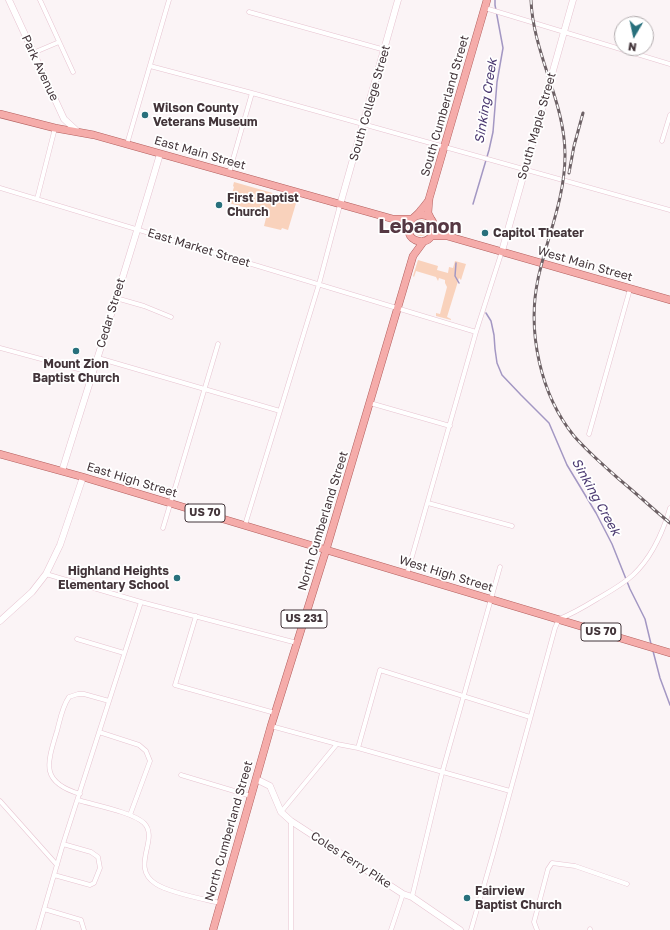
<!DOCTYPE html>
<html>
<head>
<meta charset="utf-8">
<style>
	body { margin:0 }
	#map { position:relative; width:670px; height:930px; overflow:hidden; background:#fbf4f6; font-family:"Golos Text",sans-serif }
	canvas { display:block }
	.north { position:absolute; left:614px; top:16px; width:40px; height:40px; box-sizing:border-box; background:#fff; border:1px solid #b4aeb0; border-radius:50%; rotate:189deg; font-size:11px; font-weight:700; line-height:16px; text-align:center; color:#43353a }
	.north::after { content:''; display:block; margin:auto; width:14px; height:18px; background:#28707c; clip-path:polygon(50% 0,100% 100%,50% 72%,0 100%) }
</style>
</head>
<body>
<div id="map">
<canvas width="670" height="930"></canvas>
<div class="north">N</div>
</div>
<script>
const g = document.querySelector('canvas').getContext('2d');
g.lineJoin = 'round';
function paint(path, color) { g.fillStyle = color; g.fill(path, 'evenodd'); }
function strokePath(path, color, width, dash) { g.strokeStyle = color; g.lineWidth = width; g.lineCap = dash ? 'butt' : 'round'; g.setLineDash(dash || []); g.stroke(path); }
function write(font, color, halo, rows, align = 'center') {
  g.font = font + ' "Golos Text",sans-serif'; g.lineWidth = 3.5; g.setLineDash([]); g.textBaseline = 'middle'; g.strokeStyle = halo; g.fillStyle = color; for (const [text, x, y, turn = 0] of rows) {
    g.save(); g.translate(x, y); g.rotate((+turn || 0) * Math.PI / 180); g.textAlign = isNaN(turn) ? turn : align; if (halo) g.strokeText(text, 0, 0); g.fillText(text, 0, 0); g.restore();
  }
}
paint(new Path2D(`
	M 234,182 L 297,200 L 288,230 L 282,228 L 281,230 L 264,226 L 267,214 L 229,203 L 234,187 L 233,186 Z
	M413 228a8 8 0 1 1 16 0a8 8 0 1 1-16 0Z
	M 418,260 L 438,266 L 437,270 L 448,273 L 449,267 L 453,268 L 455,261 L 466,264 L 461,280 L 459,278 L 447,317 L 451,319 L 451,320 L 436,316 L 436,313 L 440,314 L 447,287 L 445,283 L 445,280 L 439,278 L 438,281 L 436,277 L 416,271 L 414,277 L 413,276 Z`), '#f9d2bc');
strokePath(new Path2D(`
	M 473,204 L 489,150 L 493,132 L 497,82 L 503,48 L 495,5 L 495,0
	M 456,263 L 455,276 L 459,283
	M 486,313 L 491,321 L 494,335 L 495,349 L 497,363 L 502,375 L 521,395 L 549,423 L 567,465 L 596,513 L 612,544 L 630,589 L 645,619 L 651,644
	M 653,651 L 660,678 L 670,705`), '#a397c3', 1.5);
const street = new Path2D(`
	M 40,0 L 73,72
	M 485,8 L 670,64
	M 249,12 L 385,50
	M 33,53 L 59,42
	M 150,66 L 252,93 L 670,210
	M 662,141 L 670,115
	M 127,144 L 169,0
	M 229,173 L 252,93
	M 0,188 L 476,332
	M 37,199 L 55,128
	M 116,298 L 144,306 L 171,317
	M 0,348 L 93,373
	M 98,358 L 280,411
	M 370,403 L 450,426
	M 589,434 L 630,289
	M 428,503 L 512,526
	M 245,525 L 319,284 L 340,205
	M 163,528 L 218,344
	M 46,574 L 141,602 L 297,643
	M 407,574 L 476,332 L 502,251
	M 196,616 L 175,685 L 275,713
	M 77,639 L 124,653
	M 271,726 L 337,744 L 358,748 L 510,791
	M 99,732 L 139,745 L 146,751 L 150,761 L 130,815
	M 358,748 L 380,670 L 530,717
	M 181,775 L 251,796
	M 80,794 C 40,782 47,764 57,731 C 60,720 62,707 69,697 L 78,694 L 84,694 L 109,701
	M 78,800 C 94,805 132,812 144,823 C 160,839 129,867 156,884 C 170,893 203,899 220,903
	M 0,801 L 57,865
	M 281,812 L 337,744
	M 54,875 L 90,885 L 94,883 L 100,868 L 98,857 L 91,852 L 63,844
	M 412,897 L 442,773 L 500,567
	M 44,909 L 81,920 L 84,930
	M 590,929 L 590,930
	M 38,930 L 63,844 L 141,602
	M 291,930 L 291,821
	M 391,930 L 403,894
	M 471,930 L 493,854 L 555,628 L 559,619 C 572,614 584,607 597,599 C 609,592 622,585 633,575 C 651,558 663,532 670,508
	M 537,930 L 534,922 L 548,869 L 552,863 L 575,866 L 627,884`);
const secondary = new Path2D(`
	M 9,0 L 64,119 L 77,131
	M 340,205 L 398,0
	M 502,251 L 573,0
	M 62,471 C 95,365 129,260 160,154
	M 0,621 L 32,592 L 46,574 L 60,545 L 83,477
	M 256,779 L 270,786 L 281,812 L 291,821 L 403,894 L 412,897 L 460,930`);
const primary = new Path2D(`
	M 0,114 L 55,128 L 94,135 L 393,219 L 411,219
	M 416,216 C 441,209 438,246 418,241 C 414,240 410,237 409,233 C 404,221 416,218 421,210 C 424,207 426,204 429,200
	M 431,219 L 428,213 L 429,199 L 487,0
	M 432,236 L 447,236 L 670,300
	M 0,454 L 83,477 L 670,653
	M 213,930 L 271,726 L 326,550 L 413,256 L 424,241`);
strokePath(street, '#e7c3d0', 5);
strokePath(secondary, '#e7c3d0', 7);
strokePath(primary, '#b35f5e', 8);
strokePath(street, '#fff', 4);
strokePath(secondary, '#fff', 6);
strokePath(primary, '#f5acaa', 7);
const rail = new Path2D(`
	M 531,0 C 533,54 565,101 565,155 C 565,199 547,237 538,279 C 527,331 540,394 574,436 C 588,452 604,466 620,480 C 637,494 653,509 670,523
	M 569,173 L 574,146 L 583,113`);
strokePath(rail, '#6d6165', 3);
strokePath(rail, '#fff', 1.5, [4.5]);
for (const [x, y, r, color] of [
	[145,115,4,"#28707c"],
	[219,205,4,"#28707c"],
	[485,233,4,"#28707c"],
	[76,351,4,"#28707c"],
	[177,578,4,"#28707c"],
	[467,898,4,"#28707c"]
]) { const dot = new Path2D(); dot.arc(x, y, r, 0, 2 * Math.PI); g.fillStyle = color; g.fill(dot); strokePath(dot, '#fff', 1.5); }
for (const [x, y, w] of [
	[205,513,40],
	[304,619,46],
	[601,632,40]
]) { const box = new Path2D(); box.roundRect(x - w / 2, y - 9, w, 18, 3); g.fillStyle = '#fff'; g.fill(box); strokePath(box, '#43353a', 1); }
write('bold 11px', '#43353a', null, [
	["US 70",205,513],
	["US 231",304,619],
	["US 70",601,632]
]);
write('12px', '#43353a', '#fff', [
	["Park Avenue",40,68,65],
	["South College Street",370,103,-74],
	["South Cumberland Street",445,106,-74],
	["South Maple Street",537,126,-74],
	["East Main Street",200,153,16],
	["East Market Street",199,248,17],
	["West Main Street",585,264,16],
	["Cedar Street",111,313,-73],
	["East High Street",132,480,17],
	["North Cumberland Street",323,521,-73],
	["West High Street",446,574,17],
	["North Cumberland Street",229,831,-74],
	["Coles Ferry Pike",351,860,33]
]);
write('bold 12px', '#43353a', '#fff', [
	["Wilson County",153,108],
	["Veterans Museum",153,122],
	["First Baptist",227,198],
	["Church",227,212],
	["Capitol Theater",493,233],
	["Mount Zion",76,364,"center"],
	["Baptist Church",76,378,"center"],
	["Highland Heights",169,571,"right"],
	["Elementary School",169,585,"right"],
	["Fairview",475,891],
	["Baptist Church",475,905]
], 'left');
write('italic 13px', '#4b3971', '#fff', [
	["Sinking Creek",486,101,-81],
	["Sinking Creek",596,497,61]
]);
write('bold 20px', '#553843', '#fff', [
	["Lebanon",420,227]
]);
</script>
</body>
</html>
